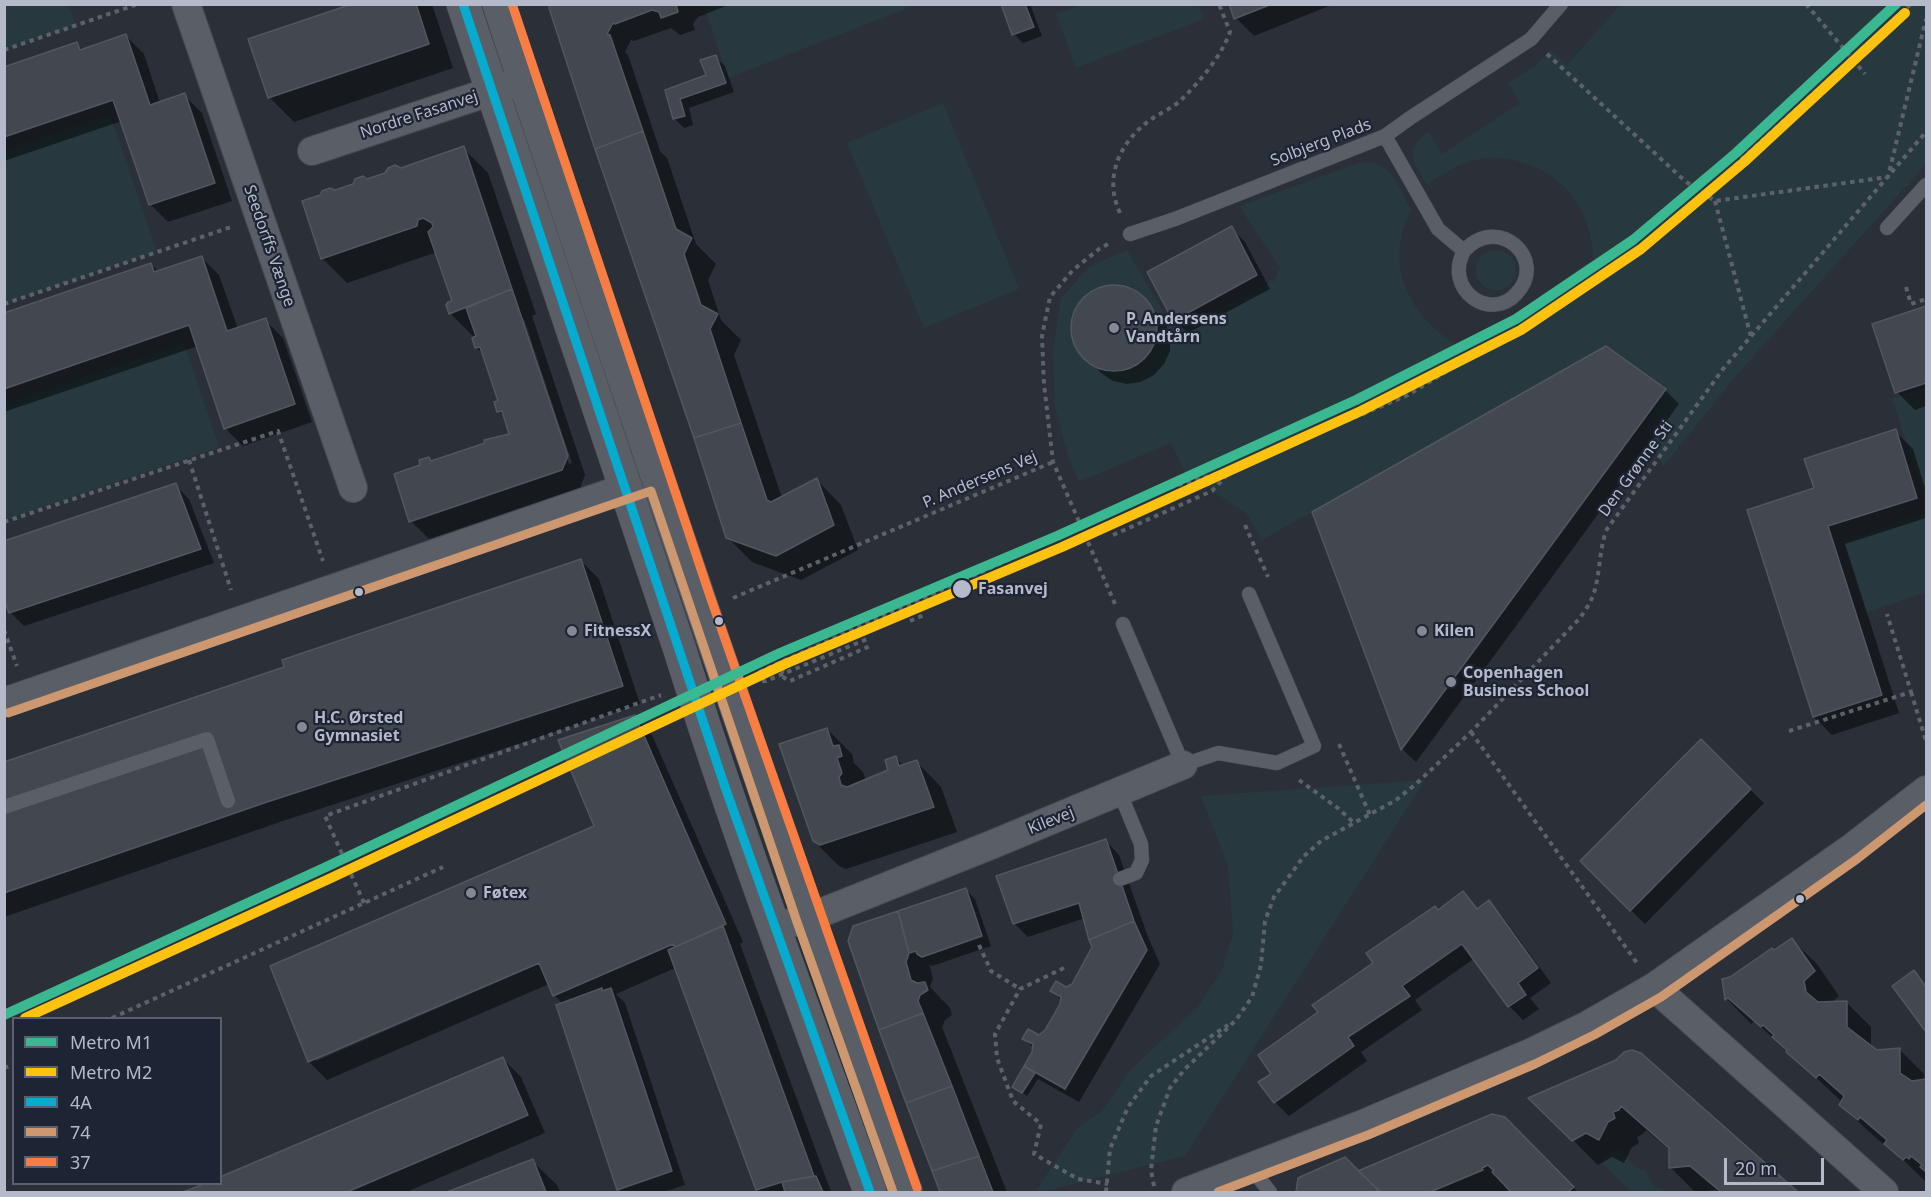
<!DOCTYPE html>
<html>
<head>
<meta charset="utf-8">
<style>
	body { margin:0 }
	#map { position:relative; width:1931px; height:1197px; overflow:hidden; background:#2a2f38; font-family:"Noto Sans",sans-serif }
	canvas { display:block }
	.frame { position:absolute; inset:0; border:6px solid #b4bac9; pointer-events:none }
	.legend { position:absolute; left:12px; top:1017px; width:210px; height:168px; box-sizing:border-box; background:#1d2433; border:2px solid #59606f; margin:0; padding:8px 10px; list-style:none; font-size:18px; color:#b4bac9 }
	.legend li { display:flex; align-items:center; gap:12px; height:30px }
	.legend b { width:30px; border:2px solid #59606f }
	.scale { position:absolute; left:1724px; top:1158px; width:100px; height:27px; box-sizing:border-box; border:3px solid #b4bac9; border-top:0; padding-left:8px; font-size:18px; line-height:21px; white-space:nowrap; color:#b4bac9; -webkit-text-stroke:4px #1d2433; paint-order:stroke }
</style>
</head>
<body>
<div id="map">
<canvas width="1931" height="1197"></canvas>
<div class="frame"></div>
<ul class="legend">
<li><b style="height:8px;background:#3ab892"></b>Metro M1</li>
<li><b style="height:8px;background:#fdc110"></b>Metro M2</li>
<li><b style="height:8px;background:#06acd0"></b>4A</li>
<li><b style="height:8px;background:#cd976f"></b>74</li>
<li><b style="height:8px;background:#f77d43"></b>37</li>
</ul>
<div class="scale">20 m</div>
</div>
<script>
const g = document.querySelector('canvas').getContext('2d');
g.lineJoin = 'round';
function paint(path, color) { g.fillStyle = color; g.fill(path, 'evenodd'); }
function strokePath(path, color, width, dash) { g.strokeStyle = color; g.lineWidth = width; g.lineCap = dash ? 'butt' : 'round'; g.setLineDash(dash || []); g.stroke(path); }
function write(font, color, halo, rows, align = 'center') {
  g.font = font + ' "Noto Sans",sans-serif'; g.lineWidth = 4.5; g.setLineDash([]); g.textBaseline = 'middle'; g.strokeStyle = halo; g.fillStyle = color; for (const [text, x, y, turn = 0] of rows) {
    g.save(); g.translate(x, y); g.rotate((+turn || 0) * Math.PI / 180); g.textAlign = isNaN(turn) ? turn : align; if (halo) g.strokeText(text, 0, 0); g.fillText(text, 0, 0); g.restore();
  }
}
paint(new Path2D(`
	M 1198,4 L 1204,19 L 1076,68 L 1056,14 L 1080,5 Z
	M 4,5 L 69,5 L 76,26 L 5,50 Z
	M 704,5 L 704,4 L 916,5 L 728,78 Z
	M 1620,5 L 1926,5 L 1926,164 L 1735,377 L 1663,467 L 1647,426 L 1666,389 L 1605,346 L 1262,540 L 1247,514 L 1185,473 L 1171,443 L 1079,482 L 1068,457 L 1055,407 L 1053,350 L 1061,298 L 1090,266 L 1127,250 L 1174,330 L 1274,281 L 1280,268 L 1239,206 L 1359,163 C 1392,158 1398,186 1411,210 C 1383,265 1409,317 1459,346 L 1501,324 L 1527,307 L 1542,294 L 1593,259 C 1592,212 1565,172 1517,161 C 1503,158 1491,156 1476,160 C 1458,164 1442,174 1427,185 C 1414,164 1403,149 1428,132 L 1442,154 L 1520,103 L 1508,83 L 1535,66 L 1550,50 L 1567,65 Z
	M 943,103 L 1019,289 L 924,328 L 847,143 Z
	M 110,114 L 157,252 L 5,304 L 5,150 Z
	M1476 270a20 20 0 1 1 40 0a20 20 0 1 1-40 0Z
	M 184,343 L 219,447 L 5,520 L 5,404 Z
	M 1926,387 L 1926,503 L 1892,398 Z
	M 1926,512 L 1926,592 L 1865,613 L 1843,541 Z
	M 1425,780 L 1185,1156 L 1042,1192 L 1035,1192 L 1078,1127 L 1102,1111 L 1131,1069 L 1198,1007 L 1222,970 L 1233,934 L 1228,866 L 1201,796 Z
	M 1618,1148 L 1623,1150 C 1631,1160 1630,1168 1645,1170 L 1652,1183 L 1657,1188 L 1672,1192 L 1631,1192 L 1598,1159 Z`), '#27393e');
paint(new Path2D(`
	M 354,4 L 432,4 L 453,68 L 294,122 L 269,97 Z
	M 552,4 L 731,4 L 698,17 L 693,24 L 695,30 L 680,35 L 671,28 L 634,41 L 631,40 L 625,52 L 628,55 L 660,151 L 667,158 L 696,244 L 716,264 L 708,280 L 721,320 L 741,340 L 734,355 L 782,498 L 817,480 L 841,505 L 858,550 L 801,580 L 752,562 L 727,537 L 596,148 Z
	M 1002,4 L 1030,4 L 1042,36 L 1023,43 L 1014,34 Z
	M 1231,4 L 1334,4 L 1254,36 L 1236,18 Z
	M 126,36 L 144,54 L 160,103 L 184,95 L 202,113 L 232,201 L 168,222 L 150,204 L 122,121 L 4,161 L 4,68 L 77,44 L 83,50 Z
	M 715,57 L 725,66 L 734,92 L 689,108 L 693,125 L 684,128 L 674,118 L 667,91 L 708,76 Z
	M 463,148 L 488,173 L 536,314 L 532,316 L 585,475 L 580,488 L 429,539 L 411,521 L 422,465 L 429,459 L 432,462 L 511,435 L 506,418 L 499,411 L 500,402 L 485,356 L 476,347 L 475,338 L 450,313 L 454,302 L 437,252 L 347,283 L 322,258 L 334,192 ZM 520,319 L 524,319 L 572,463 L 569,464 Z
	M 1231,228 L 1245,242 L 1270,289 L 1188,333 L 1174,320 Z
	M 201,257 L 219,275 L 238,329 L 265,320 L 283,338 L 312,422 L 243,446 L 225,428 L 198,346 L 4,412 L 4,314 L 151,264 L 158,272 Z
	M 1114,286 L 1128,288 L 1141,296 L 1165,322 L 1170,336 L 1170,351 L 1164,364 L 1154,375 L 1141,382 L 1127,384 L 1113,381 L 1101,373 L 1077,347 L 1073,335 L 1073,322 L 1078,307 L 1088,296 L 1100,288 Z
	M 1926,307 L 1926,406 L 1915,410 L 1897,392 L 1874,325 Z
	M 1665,390 L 1679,404 L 1416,762 L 1402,749 L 1314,513 Z
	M 1895,431 L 1913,449 L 1926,491 L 1926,518 L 1845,544 L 1899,713 L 1832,735 L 1814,717 L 1749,511 L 1816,489 Z
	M 175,485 L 189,499 L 214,563 L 24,626 L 10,612 Z
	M 581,561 L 599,579 L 640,704 L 283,821 L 4,917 L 4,764 L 225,690 Z
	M 634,717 L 652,735 L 743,942 L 740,944 L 831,1192 L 760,1192 L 757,1190 L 675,968 L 616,994 L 625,1003 L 685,1185 L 663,1192 L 622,1192 L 619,1189 L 563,1004 L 554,995 L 549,984 L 327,1080 L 309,1062 L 272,967 L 596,826 ZM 545,959 L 546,961 L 316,1061 L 316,1057 Z
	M 827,729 L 852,754 L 854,763 L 863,772 L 866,781 L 890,771 L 896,758 L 904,766 L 917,762 L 941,787 L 957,832 L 846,869 L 839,866 L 814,841 Z
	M 1701,741 L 1764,803 L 1645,924 L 1582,861 Z
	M 1106,841 L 1119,855 L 1148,937 L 1160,964 L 1079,1102 L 1038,1079 L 1027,1096 L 1014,1087 L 1034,1052 L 1034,1048 L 1024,1039 L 1039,1036 L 1046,1031 L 1062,1001 L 1052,991 L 1066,989 L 1073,985 L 1094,947 L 1085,918 L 1028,937 L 1014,923 Z
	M 966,890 L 975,899 L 991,946 L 932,966 L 929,964 L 933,978 L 930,987 L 950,1008 L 952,1015 L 945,1020 L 942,1027 L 1007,1192 L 943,1192 L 884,1039 L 850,941 Z
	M 1463,893 L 1479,910 L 1489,902 L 1502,916 L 1551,983 L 1530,998 L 1539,1009 L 1523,1020 L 1509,1006 L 1475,958 L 1415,1000 L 1422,1010 L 1361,1052 L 1367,1061 L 1289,1116 L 1275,1102 L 1260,1082 L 1273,1074 L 1320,1013 L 1375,963 Z
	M 1792,940 L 1817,964 L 1839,996 L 1831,1003 L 1846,1002 L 1871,1027 L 1871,1048 L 1877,1052 L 1899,1049 L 1924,1074 L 1924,1081 L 1926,1081 L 1926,1182 L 1885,1142 L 1883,1144 L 1866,1129 L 1841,1104 L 1842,1102 L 1787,1050 L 1754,1021 L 1751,1024 L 1727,999 L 1724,981 Z
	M 1913,972 L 1926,986 L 1926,1030 L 1894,986 Z
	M 1640,1054 L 1796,1192 L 1719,1192 L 1716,1190 L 1695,1192 L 1671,1168 L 1670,1150 L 1646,1130 L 1643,1134 L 1637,1137 L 1639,1143 L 1632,1147 L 1624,1163 L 1612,1157 L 1598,1165 L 1531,1098 Z
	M 503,1059 L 521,1077 L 545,1133 L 406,1192 L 187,1192 L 208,1184 L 220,1184 Z
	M 1504,1118 L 1578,1192 L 1513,1192 L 1512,1190 L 1507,1192 L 1298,1192 L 1299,1179 L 1358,1173 Z
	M 532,1161 L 557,1185 L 560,1192 L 451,1192 Z`), '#0007');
const building = new Path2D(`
	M 416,4 L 429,44 L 268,98 L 248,39 L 352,4 Z
	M 550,4 L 676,4 L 678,12 L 661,18 L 659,12 L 652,10 L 615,24 L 613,23 L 607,34 L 610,35 L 643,131 L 595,149 L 549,8 Z
	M 1001,4 L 1025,4 L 1034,27 L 1012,35 Z
	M 1229,4 L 1272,4 L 1234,19 Z
	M 126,34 L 150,105 L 185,93 L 215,183 L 149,205 L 113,100 L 4,137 L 4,67 L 77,42 L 80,50 Z
	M 716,55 L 726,83 L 680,99 L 685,116 L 673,119 L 665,90 L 706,75 L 700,60 Z
	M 643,131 L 676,229 L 692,238 L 684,254 L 701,305 L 718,314 L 710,329 L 741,423 L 694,438 L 595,149 Z
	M 464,146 L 512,289 L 449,314 L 446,305 L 448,302 L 452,301 L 428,232 L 433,227 L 432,223 L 423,218 L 418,220 L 417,226 L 321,259 L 302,201 L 320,195 L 322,191 L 330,188 L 335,190 L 353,184 L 355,179 L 363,176 L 367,179 L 385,173 L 388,168 L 395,165 L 401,168 Z
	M 1232,226 L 1257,275 L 1173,321 L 1147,272 Z
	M 202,256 L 227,331 L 266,318 L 295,404 L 224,429 L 189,325 L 4,389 L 4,313 L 151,263 L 154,272 Z
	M1071 328a43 43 0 1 1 86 0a43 43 0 1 1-86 0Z
	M 512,289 L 568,456 L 562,470 L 409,522 L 394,474 L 420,465 L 419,460 L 429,457 L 431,461 L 485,443 L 484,440 L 509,434 L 502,411 L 497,412 L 494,402 L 498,401 L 480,347 L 475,348 L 472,338 L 476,336 L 466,308 Z
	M 1926,306 L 1926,383 L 1895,393 L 1872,324 Z
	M 1606,346 L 1666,389 L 1401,750 L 1312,512 Z
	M 741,423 L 767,500 L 771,502 L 817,478 L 834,525 L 776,556 L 726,538 L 694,438 Z
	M 1896,429 L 1917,498 L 1828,526 L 1882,695 L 1813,717 L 1747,510 L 1814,488 L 1804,459 Z
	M 176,483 L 201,549 L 9,613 L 4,599 L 4,541 Z
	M 581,559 L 623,686 L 264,803 L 4,893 L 4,762 L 284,667 L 282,660 Z
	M 635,715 L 726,924 L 675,947 L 673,944 L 553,996 L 539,963 L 308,1062 L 270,966 L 594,826 L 558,740 Z
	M 827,728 L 833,746 L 839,745 L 842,756 L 837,758 L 842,773 L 839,777 L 841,785 L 847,787 L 888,770 L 885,760 L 896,756 L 899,766 L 917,760 L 934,807 L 820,845 L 813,841 L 779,744 Z
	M 1701,739 L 1751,789 L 1630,911 L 1580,861 Z
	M 1106,839 L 1134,921 L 1089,940 L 1079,903 L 1013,924 L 996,876 Z
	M 966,888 L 982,936 L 922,957 L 917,954 L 916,951 L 909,953 L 898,911 Z
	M 1463,891 L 1477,909 L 1489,900 L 1538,968 L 1518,983 L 1526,995 L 1508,1007 L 1462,944 L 1402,986 L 1410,996 L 1348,1037 L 1354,1046 L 1274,1103 L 1258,1082 L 1271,1074 L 1258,1055 L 1318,1012 L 1312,1005 L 1373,963 L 1366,953 L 1435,906 L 1438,910 Z
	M 898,911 L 909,953 L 906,962 L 911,980 L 917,983 L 925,982 L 928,990 L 920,995 L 918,1001 L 923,1013 L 879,1030 L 848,941 L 853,926 Z
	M 1134,921 L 1147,950 L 1065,1089 L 1024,1066 L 1032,1052 L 1033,1044 L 1022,1039 L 1028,1029 L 1039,1035 L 1045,1030 L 1060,1004 L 1061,997 L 1050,991 L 1056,981 L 1066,987 L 1072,984 L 1092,947 L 1089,940 Z
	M 723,926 L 814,1176 L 782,1182 L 756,1190 L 668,950 Z
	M 1792,938 L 1815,971 L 1804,981 L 1806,992 L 1818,1002 L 1847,1001 L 1847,1027 L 1877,1050 L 1900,1048 L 1900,1073 L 1912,1081 L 1926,1079 L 1926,1172 L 1920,1167 L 1922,1165 L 1911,1156 L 1909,1159 L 1906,1157 L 1903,1160 L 1884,1144 L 1887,1140 L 1860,1117 L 1858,1120 L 1839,1105 L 1844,1096 L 1819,1074 L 1816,1078 L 1786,1052 L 1787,1050 L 1772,1037 L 1774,1035 L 1763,1025 L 1761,1027 L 1728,998 L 1725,1000 L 1722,979 L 1730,977 L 1772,948 L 1774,950 Z
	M 1914,970 L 1926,987 L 1926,1032 L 1892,986 Z
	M 602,988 L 602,991 L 611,988 L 672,1171 L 617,1190 L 556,1005 Z
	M 923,1013 L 952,1086 L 906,1103 L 879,1030 Z
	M 1632,1050 L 1641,1053 L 1798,1192 L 1721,1192 L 1690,1166 L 1669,1168 L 1669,1148 L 1621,1106 L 1619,1110 L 1613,1112 L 1615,1118 L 1608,1122 L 1599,1140 L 1586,1133 L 1572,1141 L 1528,1098 L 1616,1060 L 1624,1052 Z
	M 503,1057 L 528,1115 L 347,1192 L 183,1192 L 204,1184 L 220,1184 L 220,1177 Z
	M 1024,1066 L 1035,1073 L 1022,1093 L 1012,1087 Z
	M 952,1086 L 979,1156 L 932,1171 L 906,1103 Z
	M 1492,1114 L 1505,1117 L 1574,1187 L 1568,1192 L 1511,1192 L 1492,1172 L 1494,1171 L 1488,1165 L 1482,1168 L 1483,1170 L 1430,1192 L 1381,1192 L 1358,1171 Z
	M 979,1156 L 993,1192 L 940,1192 L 932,1171 Z
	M 1345,1157 L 1378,1190 L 1375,1192 L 1296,1192 L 1298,1178 Z
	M 533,1159 L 546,1192 L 447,1192 Z
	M 816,1176 L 823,1192 L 785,1192 L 782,1182 Z`);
paint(building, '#43474f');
strokePath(building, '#52575f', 1.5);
const service = new Path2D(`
	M 1385,136 L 1438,229 L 1464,251 C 1443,290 1491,323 1517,293 C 1548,259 1498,213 1464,251
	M 1887,228 L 1926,185
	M 1130,234 L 1175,219 L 1385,136 L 1410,118 L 1531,39 L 1561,4
	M 1123,624 L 1183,765 L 1218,753 L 1277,763 L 1314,746 L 1249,594
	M 4,807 L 207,739 L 228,801
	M 1120,879 L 1136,873 L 1142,860 L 1141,844 L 1120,793
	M 1251,1168 L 1270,1192`);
const minor = new Path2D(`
	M 186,4 L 353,488
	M 312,151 L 513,84
	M 4,702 L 625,488
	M 773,928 L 808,918 L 991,845 L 1183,765
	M 1654,987 L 1884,1192
	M 1186,1192 L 1363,1124 L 1530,1053 L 1588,1025 L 1654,987 L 1850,849 L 1926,790`);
const tertiary = new Path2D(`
	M 463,4 L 680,650 C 737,833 805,1012 870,1192
	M 499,4 C 631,402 765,798 906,1192`);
strokePath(service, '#464a51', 15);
strokePath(minor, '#464a51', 30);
strokePath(tertiary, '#464a51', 34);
strokePath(new Path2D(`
	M 1806,4 L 1865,74
	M 4,50 L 138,4
	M 1547,54 L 1685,181 L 1715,201 L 1888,177 L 1926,19
	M 1715,201 L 1751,337
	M 1120,213 C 1103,177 1120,142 1150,120 C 1160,113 1173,108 1181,100 C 1200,81 1221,57 1230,32 L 1219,4
	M 1108,244 L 1099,249 L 1073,270 L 1050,297 L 1042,336 L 1044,384 L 1053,462 L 1115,604
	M 1906,287 L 1911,304 L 1926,299
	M 4,304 L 231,227
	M 189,460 L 231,590
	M 4,522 L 278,431 L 323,561
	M 1245,525 L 1268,577
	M 1113,535 L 1212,491 L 1230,472
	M 733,598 L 1053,462
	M 910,621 L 924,615
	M 4,630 L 17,666
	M 864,632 L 784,666 L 781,676 L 790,681 L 870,646
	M 759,672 L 1168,488 L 1231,470 L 1408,395 L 1636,256 L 1911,4
	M 762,681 L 766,681 L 867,639
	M 1911,692 L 1926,741
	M 1789,731 L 1911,692 L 1887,614
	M 1471,732 L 1637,963
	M 1339,744 L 1370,815
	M 1299,780 L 1339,809 L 1355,824
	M 364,903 L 325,816 L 661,695
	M 979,945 L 991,971 L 1020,989
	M 1064,968 L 1020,989 L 995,1034 L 997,1058 L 1013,1101 L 1041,1124 L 1034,1154 L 1078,1179 L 1108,1184
	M 112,1018 L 443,867
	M 4,1068 L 14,1064
	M 1154,1186 L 1151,1170 L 1156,1126 L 1170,1088 L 1184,1070 L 1236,1020 L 1252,997 L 1261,965 L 1265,921 L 1274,897 L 1304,856 L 1321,841 L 1396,800 L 1416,784 L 1471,732 L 1580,618 C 1584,612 1589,605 1592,598 C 1601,576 1598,551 1607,529 L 1723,369 L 1926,132
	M 1106,1192 L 1110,1149 L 1128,1107 L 1151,1076 L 1228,1025`), '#5d626a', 4, [4.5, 4.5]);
strokePath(service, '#5a5e66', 14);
strokePath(minor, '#5a5e66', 28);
strokePath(tertiary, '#5a5e66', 33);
strokePath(new Path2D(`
	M 463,4 L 725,787 L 870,1192`), '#06acd0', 9);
strokePath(new Path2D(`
	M 8,713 L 651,491 L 797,922 L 893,1192
	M 1218,1192 L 1368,1135 L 1535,1064 L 1594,1035 L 1661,997 L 1857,859 L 1926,805`), '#cd976f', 9);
strokePath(new Path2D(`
	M 512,4 L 710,596 L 917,1188`), '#f77d43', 9);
strokePath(new Path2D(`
	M 4,1015 L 326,867 L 780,653 L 1057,536 L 1356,400 L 1516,319 L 1633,240 L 1736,153 L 1896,4`), '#3ab892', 10);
strokePath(new Path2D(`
	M 25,1018 L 331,878 L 785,664 L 1062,547 L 1361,411 L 1521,330 L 1641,249 L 1744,162 L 1905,13`), '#fdc110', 10);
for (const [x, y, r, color] of [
	[1114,328,6,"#848996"],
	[962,589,10,"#b4bac9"],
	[359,592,5,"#b4bac9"],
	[719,621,5,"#b4bac9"],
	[572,631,6,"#848996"],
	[1422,631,6,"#848996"],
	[1451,682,6,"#848996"],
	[302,727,6,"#848996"],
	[471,893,6,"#848996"],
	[1800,899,5,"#b4bac9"]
]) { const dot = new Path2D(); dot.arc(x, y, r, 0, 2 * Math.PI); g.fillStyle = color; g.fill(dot); strokePath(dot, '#1d2433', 2); }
write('16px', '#b4bac9', '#1d2433', [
	["Nordre Fasanvej",419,115,-18],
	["Solbjerg Plads",1321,143,-21],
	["Seedorffs Vænge",269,246,71],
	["Den Grønne Sti",1636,469,-54],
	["P. Andersens Vej",980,480,-23],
	["Kilevej",1051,821,-22]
]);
write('bold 16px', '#b4bac9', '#1d2433', [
	["P. Andersens",1126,319],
	["Vandtårn",1126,337],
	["FitnessX",584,631],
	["Kilen",1434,631],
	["Copenhagen",1463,673],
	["Business School",1463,691],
	["H.C. Ørsted",314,718],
	["Gymnasiet",314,736],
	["Føtex",483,893]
], 'left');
write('bold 16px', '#b4bac9', '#1d2433', [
	["Fasanvej",978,589]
], 'left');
</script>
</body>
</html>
